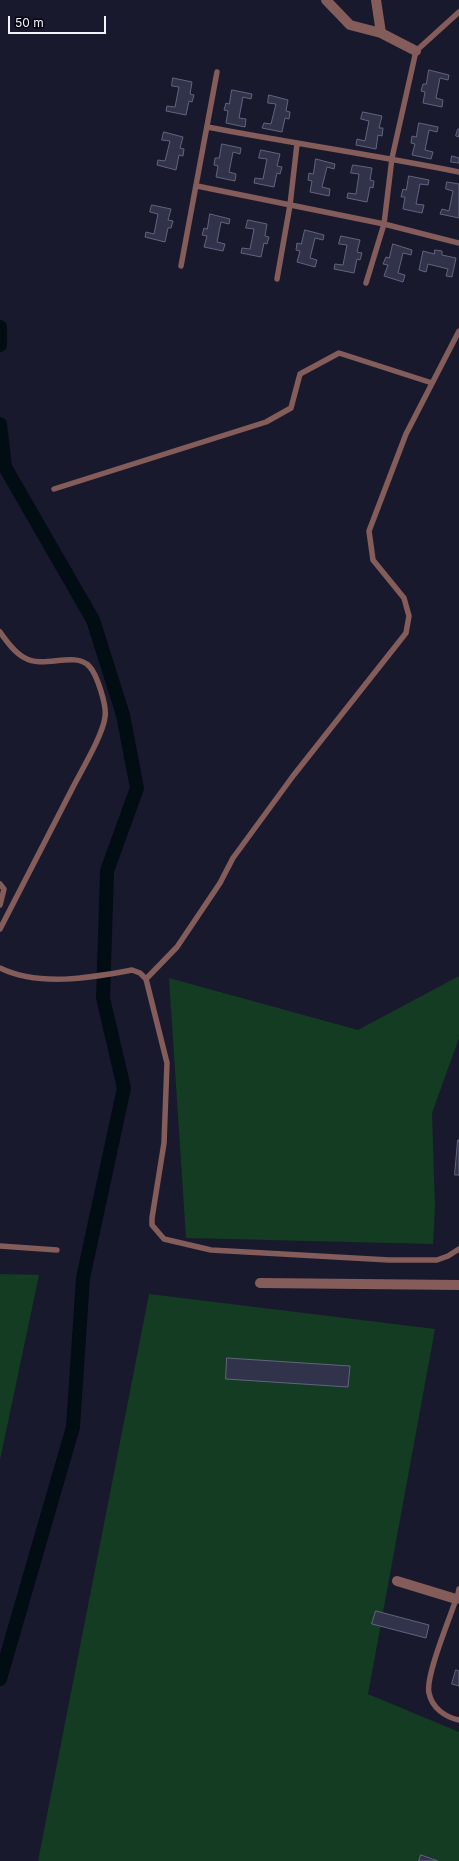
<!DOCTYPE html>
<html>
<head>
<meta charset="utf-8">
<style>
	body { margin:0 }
	#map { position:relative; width:459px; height:1861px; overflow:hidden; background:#19192e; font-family:Inter,sans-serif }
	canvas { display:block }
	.scale { position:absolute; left:8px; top:16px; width:98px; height:18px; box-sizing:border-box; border:2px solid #f2f3ff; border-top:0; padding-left:5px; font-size:12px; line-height:14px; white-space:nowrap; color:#f2f3ff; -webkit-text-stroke:3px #05060e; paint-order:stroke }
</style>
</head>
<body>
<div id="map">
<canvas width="459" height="1861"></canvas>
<div class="scale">50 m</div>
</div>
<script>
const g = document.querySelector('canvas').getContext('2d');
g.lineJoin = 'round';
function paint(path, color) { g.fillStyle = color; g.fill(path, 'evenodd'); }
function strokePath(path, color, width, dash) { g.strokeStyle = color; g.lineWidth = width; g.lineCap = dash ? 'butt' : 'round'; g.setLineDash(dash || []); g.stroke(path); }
paint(new Path2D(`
	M 459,976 L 459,1038 L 432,1113 L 435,1207 L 433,1244 L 186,1238 L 169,978 L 358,1030 Z
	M 0,1274 L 39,1275 L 0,1460 Z
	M 149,1294 L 435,1329 L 368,1694 L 459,1732 L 459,1861 L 38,1861 Z`), '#133c22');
strokePath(new Path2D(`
	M 0,327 L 0,345
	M 0,424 L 5,467 L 93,620 L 123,715 L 137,788 L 107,871 L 103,998 L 124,1088 L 83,1278 L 73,1427 L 0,1679`), '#020d13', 14);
const building = new Path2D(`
	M 429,70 L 449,75 L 448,80 L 440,78 L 436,98 L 443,100 L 442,107 L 423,103 L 425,92 L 421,91 L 423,84 L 426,84 Z
	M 173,78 L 192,82 L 190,94 L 194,95 L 192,102 L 189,101 L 186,115 L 166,111 L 167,106 L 175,107 L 179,87 L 172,86 Z
	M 232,90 L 252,94 L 251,99 L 243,97 L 239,118 L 246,119 L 245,127 L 226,123 L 228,111 L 224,110 L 226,103 L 229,104 Z
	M 269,95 L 288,100 L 286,111 L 290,112 L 289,119 L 285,118 L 282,132 L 262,128 L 264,123 L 271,124 L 276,104 L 268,103 Z
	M 363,112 L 382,116 L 379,128 L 383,128 L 382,136 L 378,135 L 376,149 L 356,145 L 357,139 L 365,141 L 369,121 L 361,119 Z
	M 419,123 L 438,127 L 437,132 L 429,130 L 425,150 L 433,152 L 431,159 L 412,155 L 415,144 L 411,143 L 412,136 L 416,137 Z
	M 458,129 L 459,129 L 459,137 L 456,136 Z
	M 164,132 L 183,137 L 180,148 L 184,149 L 183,156 L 179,155 L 176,170 L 157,165 L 158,160 L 165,161 L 170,141 L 162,140 Z
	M 222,144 L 241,148 L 240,154 L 233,152 L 229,172 L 236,174 L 235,181 L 216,177 L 218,166 L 214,165 L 215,158 L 219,158 Z
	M 261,150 L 280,154 L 277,166 L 282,167 L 280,174 L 277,173 L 274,187 L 254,183 L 255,178 L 263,179 L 267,159 L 259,158 Z
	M 452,156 L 459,158 L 459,163 L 451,162 Z
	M 316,159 L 335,164 L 334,169 L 327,167 L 322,187 L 330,189 L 329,196 L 310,192 L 312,181 L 308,180 L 309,173 L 313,174 Z
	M 353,165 L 372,168 L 370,180 L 374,181 L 373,188 L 370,187 L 367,202 L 347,198 L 348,193 L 356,194 L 359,174 L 351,173 Z
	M 409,176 L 429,180 L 428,185 L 420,184 L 416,204 L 424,205 L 422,213 L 403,209 L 405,197 L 401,197 L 403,189 L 406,190 Z
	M 447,182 L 459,184 L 459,218 L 440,214 L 442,209 L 449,211 L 453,191 L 446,189 Z
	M 152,205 L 171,209 L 168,220 L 173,221 L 171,228 L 168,228 L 165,242 L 145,237 L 146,232 L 154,234 L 158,214 L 150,212 Z
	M 210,214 L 230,219 L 229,224 L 221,222 L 217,242 L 225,244 L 223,251 L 204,247 L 207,236 L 202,235 L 204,228 L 207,229 Z
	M 248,220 L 267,224 L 265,236 L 269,237 L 267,244 L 264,243 L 261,257 L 241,253 L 242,248 L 250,249 L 254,229 L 246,228 Z
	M 305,230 L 324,235 L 323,240 L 315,238 L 310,258 L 317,260 L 315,267 L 297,262 L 300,251 L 296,250 L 297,243 L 301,244 Z
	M 341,236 L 360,240 L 357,252 L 362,253 L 360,260 L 357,259 L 354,273 L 334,269 L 335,264 L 343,265 L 347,245 L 339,244 Z
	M 393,244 L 412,250 L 411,255 L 403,253 L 398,273 L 405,275 L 403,282 L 384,276 L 388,265 L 383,264 L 386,257 L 389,258 Z
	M 435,250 L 442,251 L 442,255 L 456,258 L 452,277 L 446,276 L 448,269 L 428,264 L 426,272 L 419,270 L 423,251 L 434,254 Z
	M 458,1140 L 459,1140 L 459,1175 L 455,1175 Z
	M 227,1358 L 350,1366 L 348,1387 L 226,1379 Z
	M 376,1611 L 429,1625 L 426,1638 L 372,1624 Z
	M 456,1670 L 459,1671 L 459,1686 L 452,1684 Z
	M 421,1855 L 438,1861 L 419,1861 Z`);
paint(building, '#31334a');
strokePath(building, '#62647e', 1);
strokePath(new Path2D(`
	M 207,127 C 291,143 375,155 459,172
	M 197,186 L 384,224 L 459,243
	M 181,266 L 217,72
	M 277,279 L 290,205 L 297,144
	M 366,283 L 384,224 L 392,158 L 416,51 L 459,12
	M 54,489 L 266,422 L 291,408 L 300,374 L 339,353 L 432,383
	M 0,632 C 7,642 15,653 25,658 C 43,669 75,651 89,666 C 97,674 107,706 105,717 C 103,735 81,771 72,789 C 48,835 24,882 0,929
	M 0,884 L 4,889 L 0,905
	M 0,968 C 39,987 90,978 132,970 L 140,973 L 146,979 L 167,1063 L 164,1143 L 152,1218 L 152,1225 L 164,1239 L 211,1250 L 389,1260 L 437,1260 L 448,1256 L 459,1249
	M 146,979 L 177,947 L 220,883 L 233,858 L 293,776 L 406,633 L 409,616 L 404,598 L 373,560 L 369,531 L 406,434 L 459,331
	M 0,1246 L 57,1250
	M 456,1599 C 450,1618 425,1677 429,1693 C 432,1708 445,1717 459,1720
	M 457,1599 L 459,1589`), '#845c59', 5.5);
strokePath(new Path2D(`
	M 326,0 L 350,25 L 381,33 L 416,51
	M 376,0 L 381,33
	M 260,1283 L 459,1285
	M 397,1581 L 456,1599`), '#845c59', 10);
</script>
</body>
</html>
